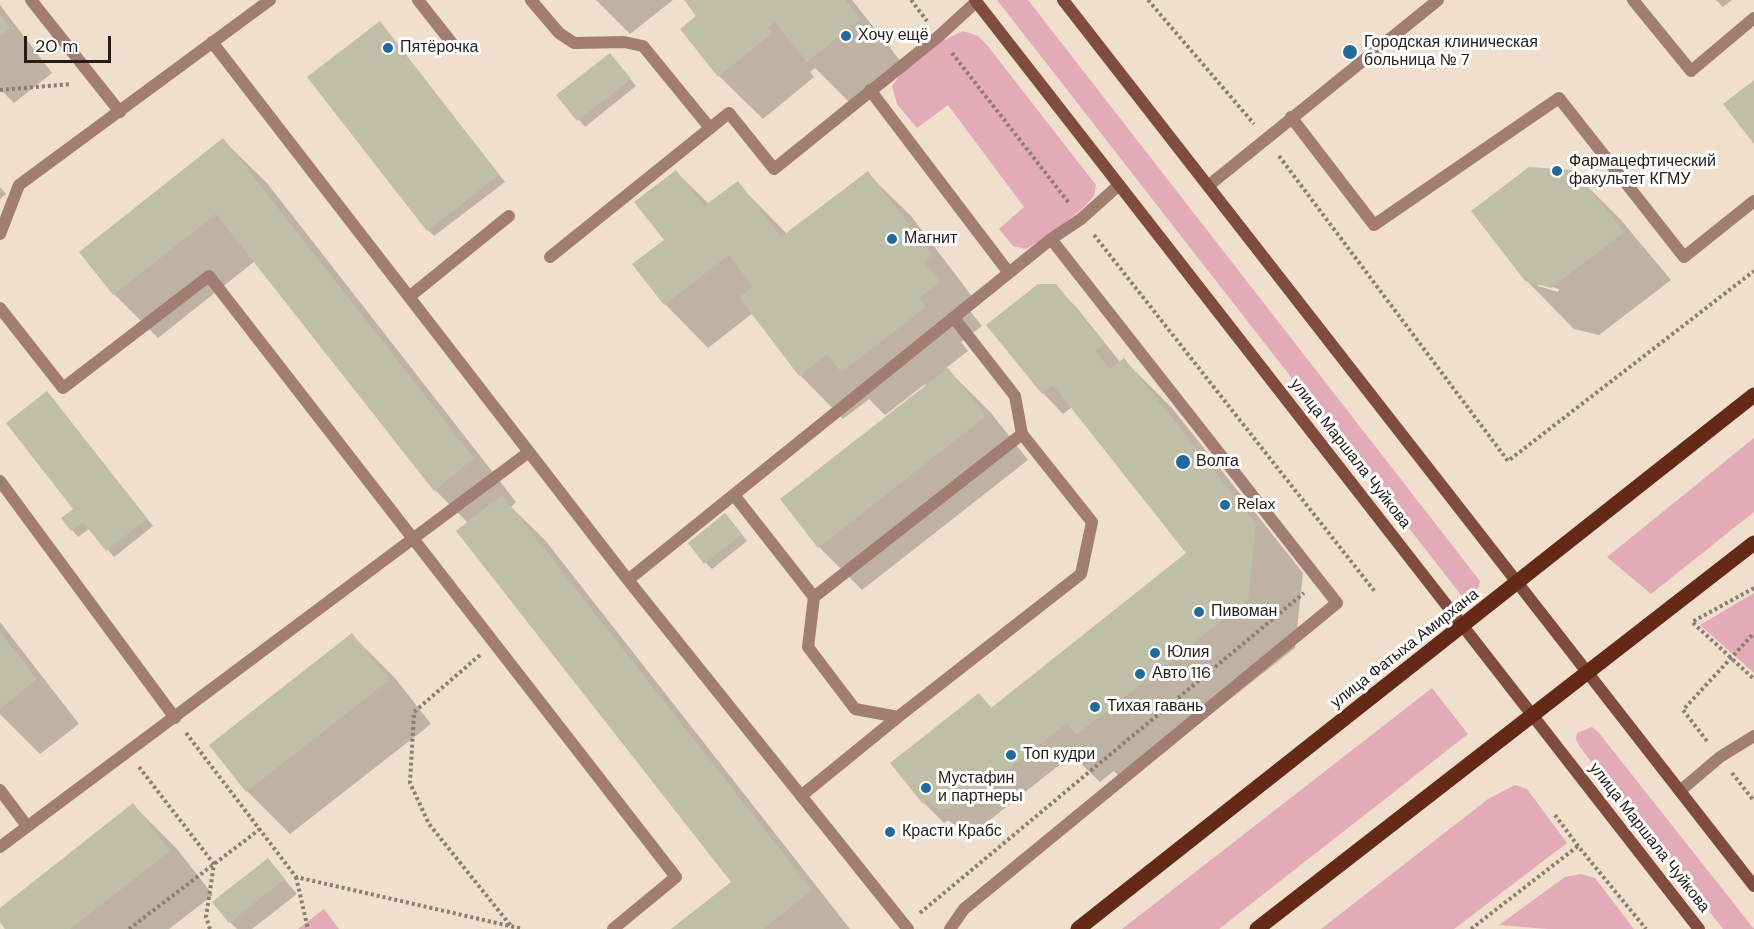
<!DOCTYPE html>
<html>
<head>
<meta charset="utf-8">
<style>
	body { margin:0 }
	#map { position:relative; width:1754px; height:929px; overflow:hidden; background:#f0dfcc; font-family:"DM Sans",sans-serif }
	canvas { display:block }
	.scale { position:absolute; left:24px; top:36px; width:87px; height:27px; box-sizing:border-box; border:3px solid #241e17; border-top:0; padding-left:8px; font-size:18px; line-height:21px; white-space:nowrap; color:#241e17; -webkit-text-stroke:4px #fff; paint-order:stroke }
</style>
</head>
<body>
<div id="map">
<canvas width="1754" height="929"></canvas>
<div class="scale">20 m</div>
</div>
<script>
const g = document.querySelector('canvas').getContext('2d');
g.lineJoin = 'round';
function paint(path, color) { g.fillStyle = color; g.fill(path, 'evenodd'); }
function strokePath(path, color, width, dash) { g.strokeStyle = color; g.lineWidth = width; g.lineCap = dash ? 'butt' : 'round'; g.setLineDash(dash || []); g.stroke(path); }
function write(font, color, halo, rows, align = 'center') {
  g.font = font + ' "DM Sans",sans-serif'; g.lineWidth = 6; g.setLineDash([]); g.textBaseline = 'middle'; g.strokeStyle = halo; g.fillStyle = color; for (const [text, x, y, turn = 0] of rows) {
    g.save(); g.translate(x, y); g.rotate((+turn || 0) * Math.PI / 180); g.textAlign = isNaN(turn) ? turn : align; if (halo) g.strokeText(text, 0, 0); g.fillText(text, 0, 0); g.restore();
  }
}
paint(new Path2D(`
	M 997,0 L 1028,0 L 1480,581 L 1478,588 L 1471,595 L 1461,595 Z
	M 963,31 L 978,36 L 987,45 L 1096,185 C 1095,189 1095,192 1094,195 C 1087,209 1040,242 1026,249 L 1013,246 L 999,229 L 1024,207 L 948,105 L 917,128 L 897,104 L 892,86 L 908,64 L 936,44 Z
	M 1754,438 L 1754,512 L 1651,594 L 1607,557 Z
	M 1754,593 L 1754,673 L 1700,625 Z
	M 1432,688 L 1468,734 L 1219,929 L 1122,929 Z
	M 1592,727 L 1599,733 L 1754,929 L 1723,929 L 1579,746 L 1576,739 L 1577,733 Z
	M 1515,785 L 1527,789 L 1567,843 L 1454,929 L 1321,929 L 1488,799 Z
	M 1581,874 L 1595,878 L 1634,929 L 1548,929 L 1499,925 L 1565,877 Z
	M 324,909 L 339,929 L 298,929 Z`), '#e3aab8');
paint(new Path2D(`
	M 596,0 L 673,0 L 630,34 Z
	M 686,0 L 852,0 L 902,63 L 851,104 L 815,68 L 810,72 L 814,77 L 763,119 L 719,76 L 699,16 Z
	M 1716,0 L 1732,0 L 1723,7 Z
	M 0,5 L 52,73 L 14,103 L 0,89 Z
	M 386,30 L 505,182 L 434,236 L 428,230 Z
	M 616,62 L 636,86 L 585,127 L 559,96 Z
	M 223,140 L 267,183 L 516,502 L 511,507 L 545,540 L 850,929 L 674,929 L 733,882 L 468,523 L 435,490 L 255,261 L 158,338 L 114,294 L 81,252 Z
	M 676,172 L 709,204 L 737,183 L 787,234 L 867,173 L 911,216 L 974,299 L 966,306 L 982,326 L 961,342 L 968,351 L 946,368 L 991,413 L 1028,460 L 862,590 L 819,547 L 927,387 L 925,384 L 885,415 L 869,399 L 843,419 L 800,375 L 753,313 L 708,348 L 665,304 L 666,240 Z
	M 1573,172 L 1621,220 L 1671,280 L 1599,335 L 1574,329 L 1526,280 ZM 1538,283 L 1559,289 L 1558,292 L 1538,286 Z
	M 0,187 L 6,194 L 0,199 Z
	M 1055,286 L 1076,307 L 1121,363 L 1124,360 L 1172,408 L 1303,573 L 1295,648 L 1125,782 L 1114,771 L 1100,782 L 1072,755 L 981,827 L 979,824 L 972,829 L 960,829 L 948,820 L 944,823 L 924,803 L 979,695 L 993,709 L 1189,553 L 1072,407 L 1063,414 L 1043,393 L 989,326 Z
	M 53,399 L 153,526 L 114,557 L 90,528 L 78,537 L 72,530 L 75,509 Z
	M 732,522 L 747,541 L 712,569 L 706,563 Z
	M 0,622 L 79,724 L 40,754 L 0,714 Z
	M 352,635 L 395,678 L 431,724 L 290,834 L 247,791 Z
	M 133,805 L 177,849 L 213,895 L 169,929 L 7,929 L 0,920 L 0,910 Z
	M 268,860 L 297,894 L 252,929 L 237,929 L 230,922 Z`), '#0003');
paint(new Path2D(`
	M 684,0 L 845,0 L 860,19 L 807,62 L 775,22 L 768,28 L 772,33 L 718,77 L 680,29 L 696,16 Z
	M 0,15 L 10,28 L 0,36 Z
	M 380,21 L 499,175 L 427,231 L 307,77 Z
	M 610,53 L 631,79 L 577,121 L 556,95 Z
	M 1754,80 L 1754,144 L 1723,104 Z
	M 223,138 L 474,458 L 434,491 L 216,214 L 113,295 L 79,252 Z
	M 1529,167 L 1574,170 L 1624,232 L 1551,288 L 1525,281 L 1471,211 Z
	M 676,170 L 704,206 L 738,181 L 781,237 L 868,171 L 932,255 L 924,262 L 940,282 L 919,298 L 926,307 L 841,372 L 827,354 L 799,376 L 739,297 L 753,287 L 729,255 L 664,305 L 632,264 L 664,240 L 634,202 Z
	M 1038,284 L 1056,284 L 1104,344 L 1095,351 L 1110,369 L 1124,358 L 1256,523 L 1248,600 L 1076,735 L 1067,723 L 960,807 L 957,804 L 951,809 L 938,809 L 927,800 L 923,804 L 890,763 L 979,693 L 991,708 L 1186,553 L 1053,385 L 1042,394 L 986,325 Z
	M 948,368 L 986,416 L 818,548 L 780,499 Z
	M 47,391 L 147,519 L 106,551 L 83,522 L 71,531 L 61,518 L 73,509 L 6,423 Z
	M 502,495 L 812,890 L 763,929 L 671,929 L 731,882 L 456,531 Z
	M 725,513 L 742,534 L 704,564 L 688,543 Z
	M 0,632 L 37,679 L 0,709 Z
	M 352,633 L 389,680 L 246,792 L 209,745 Z
	M 133,803 L 170,851 L 70,929 L 5,929 L 0,922 L 0,908 Z
	M 268,858 L 285,879 L 229,923 L 212,902 Z`), '#bfbea7');
strokePath(new Path2D(`
	M 911,0 L 927,21
	M 1148,0 L 1254,124
	M 952,53 L 1069,203
	M 0,90 L 71,84
	M 1279,156 L 1508,461 L 1754,271
	M 1094,235 L 1376,593
	M 1754,588 L 1692,622 L 1754,679
	M 480,655 L 414,712 L 410,783 L 429,824 L 511,926
	M 186,733 L 296,877 L 523,929
	M 1707,741 L 1683,710 L 1754,633
	M 139,767 L 214,864 L 206,917 L 210,929
	M 1732,773 L 1754,801
	M 1555,815 L 1578,846 L 1646,929
	M 296,877 L 308,929
	M 920,913 L 1304,593
	M 129,929 L 260,829
	M 1471,929 L 1578,846`), '#8a7e71', 4, [3, 3]);
strokePath(new Path2D(`
	M 31,0 L 120,112
	M 418,0 L 455,47
	M 531,0 L 559,33 L 574,43 L 624,42 L 643,46 L 710,128
	M 1633,0 L 1691,71 L 1754,18
	M 212,42 L 628,580 L 908,929
	M 870,90 L 1009,273
	M 1291,117 L 1374,225 L 1559,98 L 1684,257 L 1754,201
	M 1208,186 L 1438,0
	M 0,234 L 19,185 L 270,0
	M 550,257 L 729,113 L 774,169 L 939,36 L 976,2
	M 409,297 L 509,216
	M 0,308 L 63,388 L 209,276 L 676,877 L 613,929
	M 954,318 L 1015,396 L 1022,434
	M 0,481 L 175,718
	M 734,495 L 814,597 L 808,647 L 855,709 L 898,717 L 1081,574 L 1092,522 L 1022,434 L 814,597
	M 628,580 L 1051,239 L 1081,219 L 1119,185
	M 0,790 L 27,826
	M 1680,791 L 1720,757 L 1754,736
	M 801,796 L 898,717
	M 0,847 L 529,452
	M 950,929 L 964,909 L 1337,603 L 1051,239`), '#a17d72', 12);
strokePath(new Path2D(`
	M 975,0 L 1699,929
	M 1063,0 L 1754,886`), '#7f4c3e', 12);
strokePath(new Path2D(`
	M 1078,929 L 1754,395
	M 1257,929 L 1754,543`), '#652918', 15);
for (const [x, y, r, color] of [
	[846,36,6,"#206a9d"],
	[388,48,6,"#206a9d"],
	[1350,52,8,"#206a9d"],
	[1557,171,6,"#206a9d"],
	[892,239,6,"#206a9d"],
	[1183,462,8,"#206a9d"],
	[1225,505,6,"#206a9d"],
	[1199,612,6,"#206a9d"],
	[1155,653,6,"#206a9d"],
	[1140,674,6,"#206a9d"],
	[1095,707,6,"#206a9d"],
	[1011,755,6,"#206a9d"],
	[926,788,6,"#206a9d"],
	[890,832,6,"#206a9d"]
]) { const dot = new Path2D(); dot.arc(x, y, r, 0, 2 * Math.PI); g.fillStyle = color; g.fill(dot); strokePath(dot, '#fff', 2); }
write('16px', '#241e17', '#fff', [
	["Хочу ещё",858,36],
	["Городская клиническая",1364,43],
	["больница № 7",1364,61],
	["Пятёрочка",400,48],
	["Фармацефтический",1569,162],
	["факультет КГМУ",1569,180],
	["Магнит",904,239],
	["Волга",1196,462],
	["Relax",1237,505],
	["Пивоман",1211,612],
	["Юлия",1167,653],
	["Авто 116",1152,674],
	["Тихая гавань",1107,707],
	["Топ кудри",1023,755],
	["Мустафин",938,779],
	["и партнеры",938,797],
	["Красти Крабс",902,832]
], 'left');
write('16px', '#241e17', '#fff', [
	["улица Маршала Чуйкова",1350,454,52],
	["улица Фатыха Амирхана",1405,649,-38],
	["улица Маршала Чуйкова",1649,838,52]
]);
</script>
</body>
</html>
